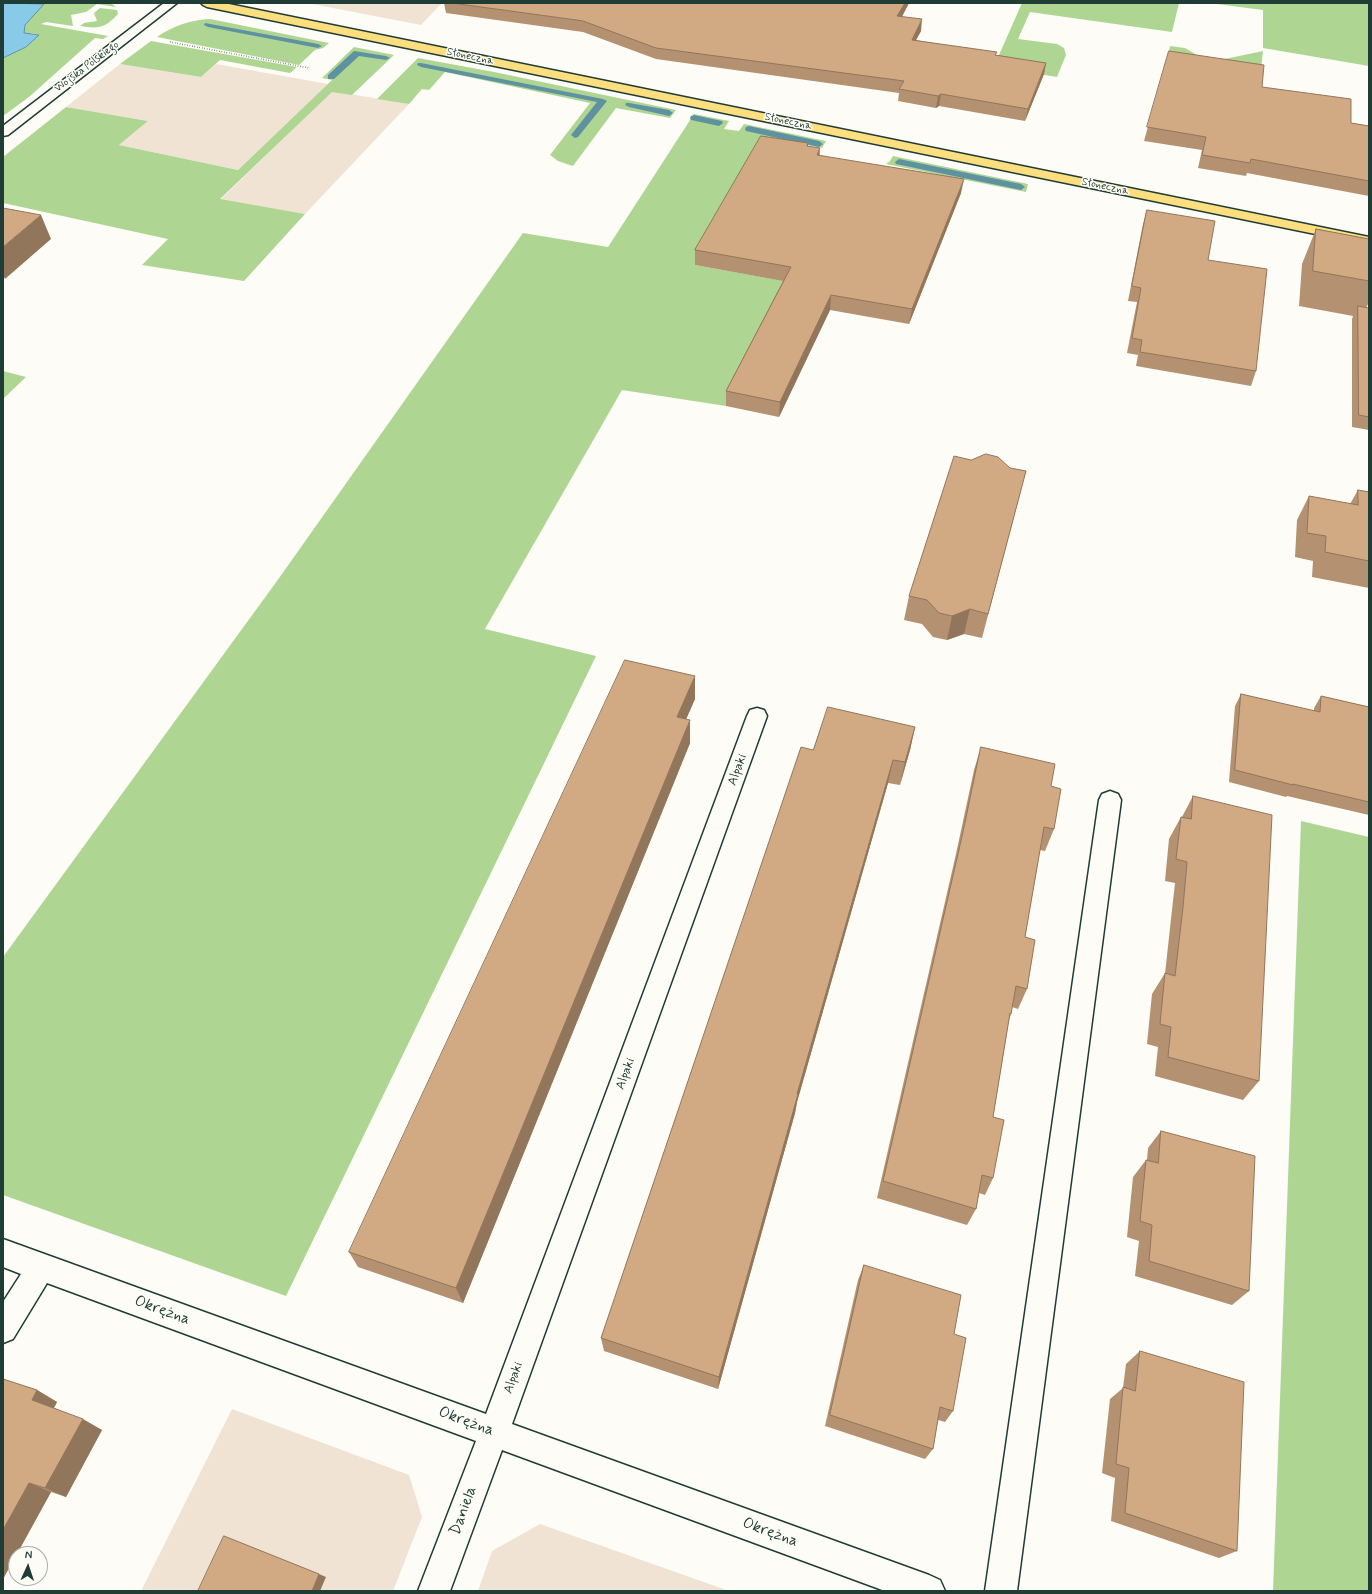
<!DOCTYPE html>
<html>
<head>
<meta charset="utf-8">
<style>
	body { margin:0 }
	#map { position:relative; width:1372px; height:1594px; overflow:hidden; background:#fdfcf7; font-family:Mynerve,sans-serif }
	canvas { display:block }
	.frame { position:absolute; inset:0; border:4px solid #1f3d34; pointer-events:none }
	.north { position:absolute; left:8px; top:1546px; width:40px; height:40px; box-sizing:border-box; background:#fdfcf7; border:1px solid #a4b0a9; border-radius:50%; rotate:3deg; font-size:11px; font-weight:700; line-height:16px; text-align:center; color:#1f3d34 }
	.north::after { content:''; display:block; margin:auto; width:14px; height:18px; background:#1f3d34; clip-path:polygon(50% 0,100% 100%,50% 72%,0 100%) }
</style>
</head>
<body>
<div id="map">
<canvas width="1372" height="1594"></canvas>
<div class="frame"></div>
<div class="north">N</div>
</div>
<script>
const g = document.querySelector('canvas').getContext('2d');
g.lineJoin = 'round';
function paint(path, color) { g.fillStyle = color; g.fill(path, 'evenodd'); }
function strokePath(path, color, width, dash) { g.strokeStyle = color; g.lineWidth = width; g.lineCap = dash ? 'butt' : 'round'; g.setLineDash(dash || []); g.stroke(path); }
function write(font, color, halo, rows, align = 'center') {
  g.font = font + ' Mynerve,sans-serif'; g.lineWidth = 3; g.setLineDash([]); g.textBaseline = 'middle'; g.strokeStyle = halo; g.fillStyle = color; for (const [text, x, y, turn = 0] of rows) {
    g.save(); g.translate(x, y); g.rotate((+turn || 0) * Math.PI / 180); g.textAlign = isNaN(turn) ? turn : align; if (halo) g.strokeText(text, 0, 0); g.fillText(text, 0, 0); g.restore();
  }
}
paint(new Path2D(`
	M 307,3 L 442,3 L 421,25 Z
	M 120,64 L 201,77 L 216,64 L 328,84 L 238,170 L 119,145 L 148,121 L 66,107 Z
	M 332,91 L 409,104 L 305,214 L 220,200 Z
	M 232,1409 L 409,1475 L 422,1517 L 393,1591 L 141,1591 Z
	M 540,1524 L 729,1591 L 478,1591 L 492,1551 Z`), '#f0e3d4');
paint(new Path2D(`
	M 43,3 L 111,3 L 116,7 L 97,4 L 86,12 L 71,15 L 73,26 L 46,22 L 41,24 L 108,36 L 103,39 L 95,38 L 29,97 L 3,116 L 3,58 L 26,47 L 38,34 L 24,33 L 25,25 Z
	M 1022,3 L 1179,3 L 1172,32 L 1030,12 L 1018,39 L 1057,44 L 1064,48 L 1066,55 L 1057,77 L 996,67 L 995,64 Z
	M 1209,3 L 1369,3 L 1369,66 L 1263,48 L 1263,10 Z
	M 100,8 L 117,10 L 118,14 C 105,28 99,29 80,26 L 84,23 L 97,21 L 94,13 Z
	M 210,19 L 220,21 L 329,43 L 323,48 L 315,50 L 299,65 L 157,37 C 173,26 190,20 210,19 Z
	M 151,41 L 297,67 L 290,73 L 220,60 L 201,77 L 120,64 Z
	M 1170,46 L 1185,48 L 1200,57 L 1220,60 L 1263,51 L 1260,78 L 1169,51 Z
	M 354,47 L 394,55 L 352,95 L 332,92 L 220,199 L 305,214 L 244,281 L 142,265 L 168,239 L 3,203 L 3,157 L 66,107 L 148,121 L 119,145 L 238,170 L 332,80 L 322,78 Z
	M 418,58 L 494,72 L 676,110 L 670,118 L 616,108 L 573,166 L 558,161 L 550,155 L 590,103 L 445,72 L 429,90 L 422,89 L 409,104 L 377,99 Z
	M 694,114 L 729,121 L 724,129 L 739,131 L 744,124 L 826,141 L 822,148 L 769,137 L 695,265 L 790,282 L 726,406 L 622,390 L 485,629 L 596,656 L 286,1296 L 3,1195 L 3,957 L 277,581 L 523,233 L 608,247 Z
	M 893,156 L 1028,184 L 1026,192 L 886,164 L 890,161 Z
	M 3,371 L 26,377 L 3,399 Z
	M 1301,821 L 1369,837 L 1369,1591 L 1273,1591 Z`), '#aed692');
const water = new Path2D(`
	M 3,3 L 44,4 L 25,25 L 24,33 L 39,35 L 26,47 L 3,58 Z`);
paint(water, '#88cbe9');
strokePath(water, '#5e92a1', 1);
paint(new Path2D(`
	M 205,23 L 318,44 L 322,46 L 318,48 L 208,27 L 204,25 Z
	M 354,51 L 386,56 L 390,58 L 386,60 L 359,56 L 334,79 L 328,79 L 328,75 Z
	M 418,63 L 421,63 L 603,99 L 607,101 L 578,137 L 575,138 L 571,135 L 597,102 L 421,67 L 417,65 Z
	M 626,103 L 629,103 L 669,110 L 673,113 L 669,116 L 629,107 L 625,105 Z
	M 694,115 L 722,121 L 723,123 L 719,126 L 691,120 L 690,118 L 691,116 Z
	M 749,126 L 819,141 L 823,144 L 819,147 L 746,131 L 745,129 L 746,127 Z
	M 899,159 L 1021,184 L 1025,187 L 1021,190 L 896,164 L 895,162 Z`), '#5e92a1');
const minor = new Path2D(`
	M 164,3 L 177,3 L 8,135 L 3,136 L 3,126 Z
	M 757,708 L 764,710 L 767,716 L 512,1424 L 929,1575 L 940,1580 L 945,1591 L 885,1591 L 502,1450 L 450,1591 L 418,1591 L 476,1441 L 47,1283 L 13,1339 L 3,1343 L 3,1302 L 21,1274 L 3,1267 L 3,1239 L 486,1414 L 747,716 L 750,710 Z
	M 1110,791 L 1118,794 L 1121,800 L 1017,1591 L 985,1591 L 1099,800 L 1102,794 Z`);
const major = new Path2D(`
	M 201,3 L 224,3 L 1369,237 L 1369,245 L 207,7 L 203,5 Z`);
strokePath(minor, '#1f3d34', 3);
strokePath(major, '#1f3d34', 3);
strokePath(new Path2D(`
	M 170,42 L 309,68`), '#1f3d34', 1.5, [0.5, 2]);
paint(minor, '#fdfcf7');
paint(major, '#fddf80');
paint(new Path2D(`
	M 444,3 L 909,3 L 902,17 L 921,31 L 916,40 L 996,55 L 1046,63 L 1044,74 L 1025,121 L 939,106 L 936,108 L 898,101 L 899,93 L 656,59 L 583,32 L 446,13 Z
	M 1169,51 L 1262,87 L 1351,123 L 1369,126 L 1369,196 L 1247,173 L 1246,176 L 1198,168 L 1202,150 L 1144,141 Z
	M 808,143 L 808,146 L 820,155 L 961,193 L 909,324 L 830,310 L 779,417 L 726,406 L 726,391 L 783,281 L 695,265 L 695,250 Z
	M 1147,210 L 1208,260 L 1256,371 L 1251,386 L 1136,366 L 1138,355 L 1127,353 L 1137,302 L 1128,301 L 1143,224 Z
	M 1316,229 L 1369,239 L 1369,302 L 1366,308 L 1369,308 L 1369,430 L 1352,427 L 1352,319 L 1353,316 L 1299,306 L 1302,264 Z
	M 1010,468 L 1026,471 L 982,638 L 964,634 L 947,640 L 933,637 L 922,624 L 904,620 L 909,596 Z
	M 1358,490 L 1369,492 L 1369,588 L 1312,577 L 1313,561 L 1295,557 L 1297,520 L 1309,496 L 1350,504 Z
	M 695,676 L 695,699 L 686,719 L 690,743 L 463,1303 L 358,1267 L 349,1252 Z
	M 1241,694 L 1314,711 L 1314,708 L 1321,696 L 1369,707 L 1369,815 L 1287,796 L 1286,797 L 1229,782 L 1235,706 Z
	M 915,727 L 910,750 L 900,785 L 888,783 L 797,1102 L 795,1113 L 718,1389 L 604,1351 L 601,1338 L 813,750 Z
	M 981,747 L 1051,786 L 1054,829 L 1045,851 L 1040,850 L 1025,937 L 1027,989 L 1018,1009 L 1012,1007 L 1011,1014 L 1009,1020 L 993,1117 L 993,1178 L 985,1195 L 979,1193 L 976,1209 L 967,1225 L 877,1198 L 956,854 L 974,770 Z
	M 1193,796 L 1259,1081 L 1243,1100 L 1155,1076 L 1158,1047 L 1147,1044 L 1152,994 L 1165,973 L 1165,974 L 1170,928 L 1175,883 L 1165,881 L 1169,839 L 1181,817 L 1182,817 Z
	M 1161,1131 L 1249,1291 L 1232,1305 L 1135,1276 L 1139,1241 L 1127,1237 L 1133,1177 L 1146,1160 L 1147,1160 L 1148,1148 Z
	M 864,1265 L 954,1334 L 953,1411 L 945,1422 L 938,1420 L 933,1449 L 925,1459 L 825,1426 L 858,1280 Z
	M 1140,1351 L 1237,1551 L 1219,1558 L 1111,1521 L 1115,1478 L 1102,1473 L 1110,1399 L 1123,1388 L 1126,1364 Z
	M 3,1379 L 37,1390 L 57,1402 L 54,1408 L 102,1430 L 66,1497 L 51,1492 L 3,1579 Z`), '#b49170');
paint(new Path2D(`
	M 905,3 L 909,3 L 896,27 L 897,16 Z
	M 922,19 L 921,31 L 910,51 L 912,40 Z
	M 1046,63 L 1044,74 L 1025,121 L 1028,109 Z
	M 941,94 L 939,106 L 936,108 L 938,96 Z
	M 820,148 L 819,163 L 817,155 Z
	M 964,179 L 961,193 L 909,324 L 912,309 Z
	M 41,215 L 51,239 L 5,279 L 3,275 L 3,247 Z
	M 831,295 L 830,310 L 779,417 L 780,402 Z
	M 970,609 L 964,634 L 947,640 L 952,616 Z
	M 695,676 L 695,699 L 677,740 L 677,717 Z
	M 690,720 L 690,743 L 463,1303 L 456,1288 Z
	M 915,727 L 910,750 L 900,785 L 905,762 Z
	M 893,760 L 888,783 L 797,1102 L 795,1113 L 718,1389 L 719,1377 L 797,1094 Z
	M 37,1390 L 57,1402 L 52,1411 L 32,1400 Z
	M 83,1419 L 102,1430 L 66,1497 L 45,1488 Z
	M 29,1483 L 51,1492 L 17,1554 L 16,1554 L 16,1555 L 3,1579 L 3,1530 Z
	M 319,1574 L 326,1577 L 320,1591 L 312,1591 Z`), '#92765b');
const building = new Path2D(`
	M 452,3 L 905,3 L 897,16 L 922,19 L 912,40 L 997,52 L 995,55 L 1046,63 L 1028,109 L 941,94 L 938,96 L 899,89 L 904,81 L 656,48 L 583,21 Z
	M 1169,51 L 1264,65 L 1262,87 L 1351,99 L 1351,123 L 1369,126 L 1369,181 L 1251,159 L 1250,163 L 1202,155 L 1206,137 L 1147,127 Z
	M 761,136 L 808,143 L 807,146 L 820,148 L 817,155 L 964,179 L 912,309 L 831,295 L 780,402 L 726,391 L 791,267 L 695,250 Z
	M 3,208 L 41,215 L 3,247 Z
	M 1147,210 L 1215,221 L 1208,260 L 1267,269 L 1256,371 L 1140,352 L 1142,340 L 1132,338 L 1141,288 L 1132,286 Z
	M 1316,229 L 1369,239 L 1369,281 L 1313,271 Z
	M 1358,306 L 1369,308 L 1369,417 L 1359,415 Z
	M 986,454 L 998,457 L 1010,468 L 1026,471 L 988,614 L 970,609 L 952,616 L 939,613 L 927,600 L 909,596 L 954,456 L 971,460 Z
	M 1358,490 L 1369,492 L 1369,561 L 1325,552 L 1326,536 L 1307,533 L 1309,496 L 1358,505 Z
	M 625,660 L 695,676 L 677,717 L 690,720 L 456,1288 L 349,1252 Z
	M 1241,694 L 1320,712 L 1321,696 L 1369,707 L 1369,802 L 1293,784 L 1293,785 L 1235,770 Z
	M 828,707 L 915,727 L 905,762 L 893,760 L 797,1094 L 798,1094 L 719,1377 L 601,1338 L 801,747 L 813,750 Z
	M 981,747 L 1055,764 L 1051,786 L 1061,789 L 1054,829 L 1044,827 L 1025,937 L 1035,940 L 1027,989 L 1016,986 L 1011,1014 L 1010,1013 L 993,1117 L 1004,1120 L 993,1178 L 982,1175 L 976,1209 L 883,1181 L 963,832 Z
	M 1193,796 L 1272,815 L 1259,1081 L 1168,1057 L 1171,1027 L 1160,1024 L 1165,973 L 1175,976 L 1183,907 L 1187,862 L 1176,859 L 1181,817 L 1191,819 Z
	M 1161,1131 L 1255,1156 L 1249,1291 L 1149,1261 L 1152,1225 L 1140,1221 L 1146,1160 L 1158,1163 Z
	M 864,1265 L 961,1295 L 954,1334 L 966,1338 L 953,1411 L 940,1407 L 933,1449 L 830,1415 Z
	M 1140,1351 L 1244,1382 L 1237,1551 L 1125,1513 L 1129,1468 L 1116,1464 L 1123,1387 L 1135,1391 Z
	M 3,1379 L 37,1390 L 32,1400 L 83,1419 L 45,1488 L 29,1483 L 3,1530 Z
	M 224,1536 L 319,1574 L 312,1591 L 198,1591 Z`);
paint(building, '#d1a982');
strokePath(building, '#92765b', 1);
write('11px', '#1f3d34', '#fdfcf7', [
	["Słoneczna",470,57,12],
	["Wojska Polskiego",87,67,-37],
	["Słoneczna",788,122,12],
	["Słoneczna",1105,187,12]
]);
write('13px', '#1f3d34', '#fdfcf7', [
	["Alpaki",738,770,-70],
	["Alpaki",626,1074,-70],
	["Alpaki",514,1378,-70]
]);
write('16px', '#1f3d34', '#fdfcf7', [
	["Okrężna",162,1311,20],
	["Okrężna",466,1422,20],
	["Daniela",464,1511,-70],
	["Okrężna",770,1533,20]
]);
</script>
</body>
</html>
